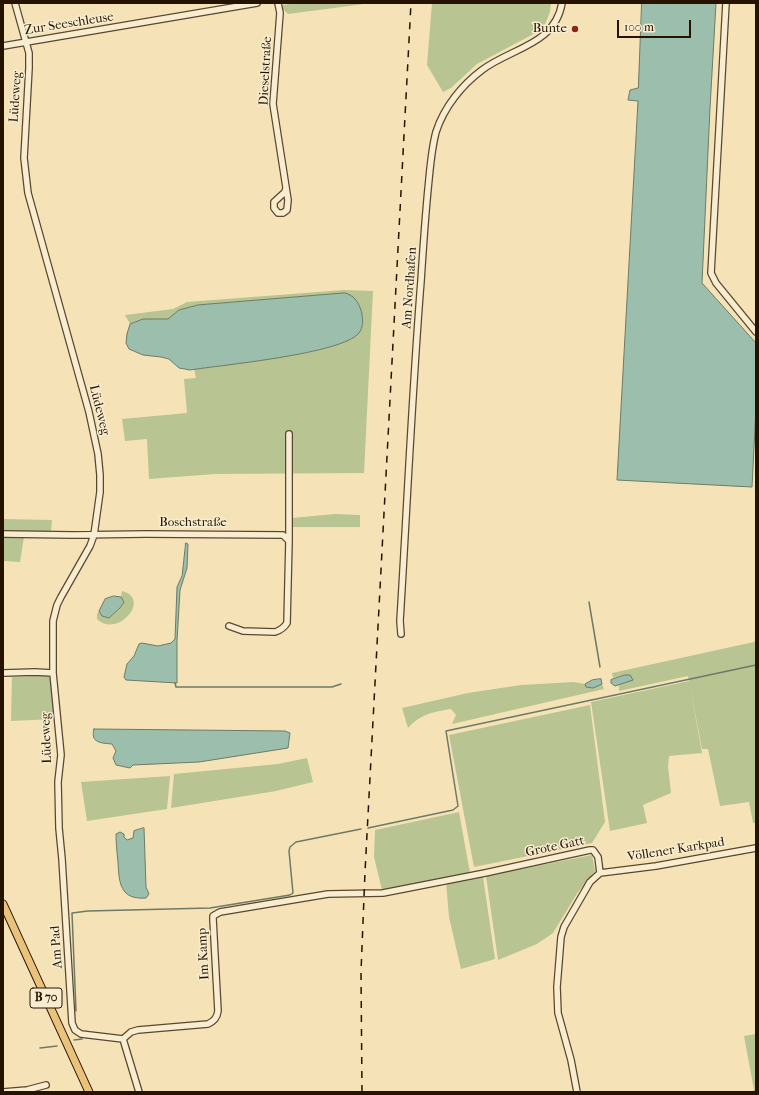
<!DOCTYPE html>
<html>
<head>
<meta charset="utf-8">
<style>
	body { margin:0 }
	#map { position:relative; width:759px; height:1095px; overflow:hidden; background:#f5e3b7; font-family:"IM FELL French Canon",serif }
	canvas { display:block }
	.frame { position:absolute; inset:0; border:4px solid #251300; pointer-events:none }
	.scale { position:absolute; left:617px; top:20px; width:74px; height:18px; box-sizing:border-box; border:2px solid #251300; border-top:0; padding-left:5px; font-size:12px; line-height:14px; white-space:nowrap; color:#251300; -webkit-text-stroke:3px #f8edd0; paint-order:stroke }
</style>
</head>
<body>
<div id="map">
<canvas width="759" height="1095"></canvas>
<div class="frame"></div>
<div class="scale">100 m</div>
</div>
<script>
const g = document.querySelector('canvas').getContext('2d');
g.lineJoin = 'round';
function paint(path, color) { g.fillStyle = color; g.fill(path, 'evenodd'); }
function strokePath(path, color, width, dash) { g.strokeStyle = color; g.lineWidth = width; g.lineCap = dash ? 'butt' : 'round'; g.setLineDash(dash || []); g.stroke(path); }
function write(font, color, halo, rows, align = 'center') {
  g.font = font + ' "IM FELL French Canon",serif'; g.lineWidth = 3; g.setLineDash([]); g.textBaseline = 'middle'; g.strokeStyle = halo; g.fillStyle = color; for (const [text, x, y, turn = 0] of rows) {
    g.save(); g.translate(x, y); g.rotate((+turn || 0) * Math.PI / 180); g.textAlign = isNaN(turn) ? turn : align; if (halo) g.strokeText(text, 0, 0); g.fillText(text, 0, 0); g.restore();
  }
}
paint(new Path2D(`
	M 296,3 L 372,3 L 288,14 L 283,9 L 283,5 Z
	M 432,3 L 551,3 L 550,12 L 543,29 L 477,64 L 451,88 L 443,92 L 427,65 Z
	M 344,290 L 373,291 L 364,473 L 215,474 L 149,479 L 147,439 L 125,441 L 122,419 L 187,413 L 184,379 L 196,378 L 194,369 L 295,355 C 312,351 344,345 357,334 C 360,332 361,327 363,324 L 345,293 L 198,305 L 179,310 L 168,319 L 143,319 L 130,324 L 125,315 L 173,309 L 187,302 Z
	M 335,514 L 360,515 L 360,527 L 291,527 L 292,518 Z
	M 3,519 L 52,520 L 51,532 L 3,532 Z
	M 3,537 L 24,537 L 20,562 L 3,561 Z
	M 122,591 C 125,592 129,593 131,596 C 143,609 114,636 97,619 L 97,614 L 99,611 L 102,616 L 109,618 L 120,609 L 124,602 L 121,597 Z
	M 756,640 L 756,823 L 753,823 L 749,802 L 720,806 L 708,749 L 702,749 L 688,676 L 619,691 L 619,684 L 624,682 L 625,675 L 613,678 L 612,673 L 754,642 Z
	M 49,675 L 51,678 L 54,719 L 11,721 L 12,677 Z
	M 689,681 L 702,753 L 669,756 L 668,766 L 671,793 L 643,805 L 647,823 L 610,831 L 591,702 Z
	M 574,682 L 585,684 L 587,687 L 593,688 L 602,684 L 604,689 L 452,724 L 456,715 L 451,709 C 432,712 421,714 408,728 L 402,708 L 468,693 L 521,685 Z
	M 590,705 L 605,822 L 592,843 L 474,867 L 449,735 Z
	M 307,758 L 313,782 L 276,791 L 171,808 L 174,774 L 278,764 Z
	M 170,776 L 167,809 L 87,821 L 81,782 Z
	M 459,812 L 470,873 L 382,890 L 374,857 L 375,830 Z
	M 592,855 L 595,871 L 578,892 L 553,933 L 537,944 L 498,960 L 486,876 Z
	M 483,877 L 495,959 L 461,969 L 449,917 L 446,882 Z
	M 756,1034 L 756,1092 L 749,1092 L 754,1090 L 744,1036 Z`), '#b8c492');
const water = new Path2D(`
	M 642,3 L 716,3 L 710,108 L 702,283 L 756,343 L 756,408 L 752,487 L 617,480 L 638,101 L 628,100 L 630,90 L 638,88 Z
	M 345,293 C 348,294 353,296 355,299 C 358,302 362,311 362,315 C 363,322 363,327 359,333 C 342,354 221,365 190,370 L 179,368 L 169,359 L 161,357 L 143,355 L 129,349 L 126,343 L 127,334 L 130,324 L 143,319 L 168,319 L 179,310 L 198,305 Z
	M 186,543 L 188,544 L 187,568 L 180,590 L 177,641 L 177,683 L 126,680 L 124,677 L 127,664 L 134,656 L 139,644 L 142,643 L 158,646 L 171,643 L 175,639 L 177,587 L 182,576 Z
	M 114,596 L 121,597 L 124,602 L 120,608 L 109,618 L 102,616 L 99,611 L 105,599 Z
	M 625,675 L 630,675 L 633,680 L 615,686 L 611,683 L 611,680 Z
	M 601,679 L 602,684 L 593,688 L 586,687 L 585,684 L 592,680 Z
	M 94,729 L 285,731 L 290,733 L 288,748 L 199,762 L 133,765 L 130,768 L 116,765 L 113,758 L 116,751 L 112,744 C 101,743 90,743 94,729 Z
	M 144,828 L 146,887 L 149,894 L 146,898 C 120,900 119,883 118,862 C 117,853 116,843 116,834 L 120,832 L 124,834 L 124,837 L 127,840 L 133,838 L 134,831 Z`);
paint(water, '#9cbeac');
strokePath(water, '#6c7a67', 1);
strokePath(new Path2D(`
	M 589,602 L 600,667
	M 175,683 L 176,687 L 332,687 L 341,684
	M 368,828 L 453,810 L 458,806 L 446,731 L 756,665
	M 76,1011 L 72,913 L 88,911 L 210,908 L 290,895 L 293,893 L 289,851 L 290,847 L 296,842 L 361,829
	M 74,1040 L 82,1039
	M 40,1048 L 57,1046`), '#6c7a67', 1.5);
const minor = new Path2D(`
	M 15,3 L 29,53 L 29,68 L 24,158 L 28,193 L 89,412 L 98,454 L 100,475 L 100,492 L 94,535 L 90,546 L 61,597 L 57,605 L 53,621 L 53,673 L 61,755 L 58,782 L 59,828 L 62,859 L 72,1023 L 75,1030 L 81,1034 L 123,1039
	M 278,3 L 280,13 L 273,104 L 288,200 L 287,210 L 283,213 L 278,213 L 274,208 L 274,202 L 285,192 L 286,188
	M 726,3 L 711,273 L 716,283 L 756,332
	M 3,46 L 257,3
	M 3,534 L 73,535 L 146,534 L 283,535 L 289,541 L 287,623 C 284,628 281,630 275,632 L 243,631 L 229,626
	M 289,540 L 289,434
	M 401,634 L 400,621 C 407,508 412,394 421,281 C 423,250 425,220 428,189 C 430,170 431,151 436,132 C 444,107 462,85 482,70 C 511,48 555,45 562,3
	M 3,673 L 35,672 L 53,673
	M 123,1039 L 131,1032 L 138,1030 L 208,1024 C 214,1021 217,1018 218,1011 L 213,919 L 213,916 L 220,912 L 328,894 L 383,893 L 485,873 L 590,850 L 593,850 L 598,857 L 600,873
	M 123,1039 L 139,1092
	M 3,1092 L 27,1090 L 46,1085
	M 577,1092 L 571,1060 L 558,1013 L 557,987 L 561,937 L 564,927 L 590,882 L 600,873 L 656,866 L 756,848`);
const major = new Path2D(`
	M 3,904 L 89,1092`);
strokePath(minor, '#59472e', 8);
strokePath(major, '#251300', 9);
strokePath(minor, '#f8edd0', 5.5);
strokePath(major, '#eac27c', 7);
strokePath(new Path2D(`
	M 362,1092 L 361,972 L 365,872 L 411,3`), '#251300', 1.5, [7, 7]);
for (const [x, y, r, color] of [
	[575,29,4,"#8f2418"]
]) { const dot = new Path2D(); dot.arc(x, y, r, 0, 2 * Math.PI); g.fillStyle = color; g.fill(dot); strokePath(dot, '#f8edd0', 1.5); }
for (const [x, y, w] of [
	[46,998,32]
]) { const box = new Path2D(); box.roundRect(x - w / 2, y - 10, w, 20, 3); g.fillStyle = '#f8edd0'; g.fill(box); strokePath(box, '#251300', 1); }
write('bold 12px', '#251300', null, [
	["B 70",46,998]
]);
write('13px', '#251300', '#f8edd0', [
	["Zur Seeschleuse",69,24,-9],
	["Dieselstraße",266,71,-87],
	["Lüdeweg",16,97,-86],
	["Am Nordhafen",410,288,-86],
	["Lüdeweg",99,410,76],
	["Boschstraße",193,523],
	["Lüdeweg",47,738,-92],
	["Grote Gatt",555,847,-12],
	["Völlener Karkpad",676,850,-9],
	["Am Pad",57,947,-94],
	["Im Kamp",204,954,-93]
]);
write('13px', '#251300', '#f8edd0', [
	["Bunte",567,29]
], 'right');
</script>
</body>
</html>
